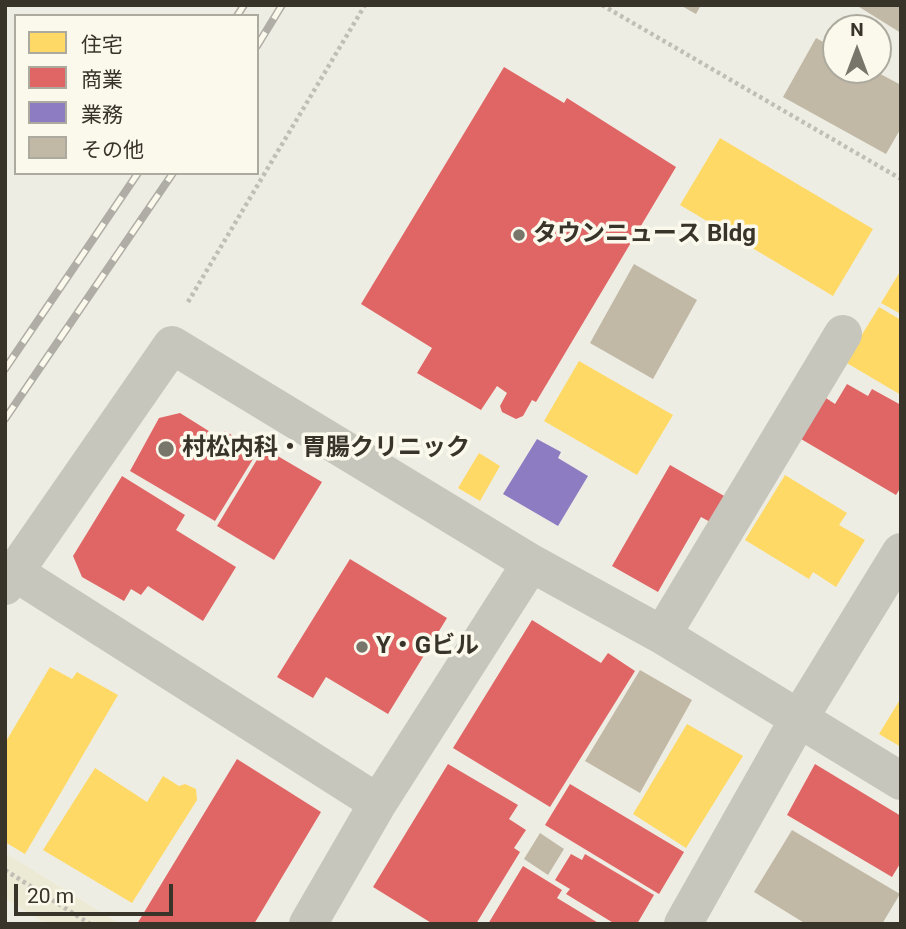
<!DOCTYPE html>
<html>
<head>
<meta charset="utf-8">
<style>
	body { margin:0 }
	#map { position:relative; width:906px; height:929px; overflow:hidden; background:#eeede3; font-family:Roboto,"Noto Sans JP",sans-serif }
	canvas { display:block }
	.frame { position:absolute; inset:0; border:7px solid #38342a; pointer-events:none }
	.legend { position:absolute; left:14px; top:14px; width:245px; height:161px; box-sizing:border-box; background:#faf9ec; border:2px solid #acaa9e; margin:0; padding:9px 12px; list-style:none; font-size:21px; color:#38342a }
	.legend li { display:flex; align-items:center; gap:14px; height:35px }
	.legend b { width:35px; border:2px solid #acaa9e }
	.north { position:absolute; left:822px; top:14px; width:70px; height:70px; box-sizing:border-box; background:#faf9ec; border:2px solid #acaa9e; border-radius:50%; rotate:0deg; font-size:19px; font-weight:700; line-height:28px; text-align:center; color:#38342a }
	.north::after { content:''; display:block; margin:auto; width:24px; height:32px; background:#78756b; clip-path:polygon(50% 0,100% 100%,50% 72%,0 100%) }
	.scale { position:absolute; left:14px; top:884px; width:159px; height:32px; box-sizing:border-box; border:4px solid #38342a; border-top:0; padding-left:9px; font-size:21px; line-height:24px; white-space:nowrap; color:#38342a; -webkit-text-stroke:5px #faf9ec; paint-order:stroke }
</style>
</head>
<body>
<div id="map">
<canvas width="906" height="929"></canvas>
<div class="frame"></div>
<ul class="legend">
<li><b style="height:19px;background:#ffd966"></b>住宅</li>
<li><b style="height:19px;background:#e06666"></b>商業</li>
<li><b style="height:19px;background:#8e7cc3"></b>業務</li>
<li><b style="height:19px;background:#c1b8a6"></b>その他</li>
</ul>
<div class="north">N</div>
<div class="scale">20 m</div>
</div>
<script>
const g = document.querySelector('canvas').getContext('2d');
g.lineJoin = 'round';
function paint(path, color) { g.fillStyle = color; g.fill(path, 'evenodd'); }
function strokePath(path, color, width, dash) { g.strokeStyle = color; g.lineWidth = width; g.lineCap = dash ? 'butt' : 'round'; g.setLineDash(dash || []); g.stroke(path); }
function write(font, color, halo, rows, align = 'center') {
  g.font = font + ' Roboto,"Noto Sans JP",sans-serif'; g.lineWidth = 7; g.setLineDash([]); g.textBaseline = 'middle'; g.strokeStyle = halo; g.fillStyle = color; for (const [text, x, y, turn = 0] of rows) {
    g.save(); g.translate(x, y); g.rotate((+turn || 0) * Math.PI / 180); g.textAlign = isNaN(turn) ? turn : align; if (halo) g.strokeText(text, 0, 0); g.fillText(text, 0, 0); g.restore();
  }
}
paint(new Path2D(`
	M 5,853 L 120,924 L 46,924 L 5,898 Z`), '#ecead4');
paint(new Path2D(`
	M 720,138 L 873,229 L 833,296 L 680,205 Z
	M 901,270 L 901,314 L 881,303 Z
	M 879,307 L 901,320 L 901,395 L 845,362 Z
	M 579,361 L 673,415 L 637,475 L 544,421 Z
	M 479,453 L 500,466 L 480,501 L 458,488 Z
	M 785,475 L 847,513 L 839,525 L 865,540 L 836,587 L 813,572 L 809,579 L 745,540 Z
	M 50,667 L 72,679 L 77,672 L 118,695 L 25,854 L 5,842 L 5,743 Z
	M 901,698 L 901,747 L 879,734 Z
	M 687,724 L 743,756 L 686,848 L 633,814 Z
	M 95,768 L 147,802 L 163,776 L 179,786 L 185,784 L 196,789 L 197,800 L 132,903 L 43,850 Z`), '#ffd966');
paint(new Path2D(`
	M 504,67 L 564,103 L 567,98 L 676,167 L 536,402 L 532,400 L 523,416 L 516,419 L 502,412 L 500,406 L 507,393 L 497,386 L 481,410 L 417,373 L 432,348 L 361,304 Z
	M 847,384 L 868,396 L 872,389 L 901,405 L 901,487 L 896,495 L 801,439 L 826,398 L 835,404 Z
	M 180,413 L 220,438 L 225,431 L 258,451 L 215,521 L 130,471 L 159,418 Z
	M 264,448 L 322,482 L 274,560 L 217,526 Z
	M 670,465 L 726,497 L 712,523 L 701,517 L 658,592 L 612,566 Z
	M 122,476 L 185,515 L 176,530 L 236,567 L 203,621 L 148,586 L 141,595 L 131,589 L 124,601 L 82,577 L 73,556 Z
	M 350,559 L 447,618 L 388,714 L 326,677 L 313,698 L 277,677 Z
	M 532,620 L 601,663 L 608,653 L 635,671 L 550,807 L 453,748 Z
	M 237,759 L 321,812 L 254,924 L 137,924 Z
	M 448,764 L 518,805 L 509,819 L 526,830 L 514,848 L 520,852 L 476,924 L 433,924 L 373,887 Z
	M 815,764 L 901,816 L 901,862 L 892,877 L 787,815 Z
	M 570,784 L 684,852 L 659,894 L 545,825 Z
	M 571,854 L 582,860 L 585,854 L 654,895 L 637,924 L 615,924 L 566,894 L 570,889 L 555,880 Z
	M 523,866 L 562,890 L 557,898 L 600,924 L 488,924 Z`), '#e06666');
paint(new Path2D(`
	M 537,439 L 561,452 L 558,458 L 588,476 L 558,526 L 503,494 Z`), '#8e7cc3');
paint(new Path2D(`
	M 680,5 L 701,5 L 696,14 Z
	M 856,5 L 901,5 L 901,33 Z
	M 816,38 L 836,49 L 836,70 L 873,70 L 901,85 L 901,128 L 886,154 L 783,97 Z
	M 634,264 L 697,300 L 653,379 L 590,343 Z
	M 640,670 L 692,700 L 640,793 L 585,761 Z
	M 792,830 L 900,894 L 882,924 L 806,924 L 754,892 Z
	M 540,833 L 564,849 L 548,875 L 524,859 Z`), '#c1b8a6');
strokePath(new Path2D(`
	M 602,5 L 901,179
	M 188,302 L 365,5
	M 5,870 L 90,924`), '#c0beb5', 4.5, [3.5, 3.5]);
strokePath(new Path2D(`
	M 16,573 L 378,803
	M 5,586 L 172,345 L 531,563 L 662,635 L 901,781
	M 662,635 L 843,334
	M 308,924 L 378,803 L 531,563
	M 683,924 L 798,720 L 901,552`), '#c7c6bc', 38);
const rail = new Path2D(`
	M 237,16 L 244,5
	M 257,46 L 282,5
	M 5,369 L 138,173
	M 5,419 L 173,173`);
strokePath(rail, '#afada6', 8);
strokePath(rail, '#faf9ec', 5, [16]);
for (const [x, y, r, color] of [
	[519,235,7,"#78756b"],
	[166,449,9,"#78756b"],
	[362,647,7,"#78756b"]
]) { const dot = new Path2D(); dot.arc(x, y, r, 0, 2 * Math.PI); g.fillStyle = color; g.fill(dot); strokePath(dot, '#faf9ec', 2.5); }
write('bold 24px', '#38342a', '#faf9ec', [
	["タウンニュース Bldg",533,235],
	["村松内科・胃腸クリニック",182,449],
	["Y・Gビル",376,647]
], 'left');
</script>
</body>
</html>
